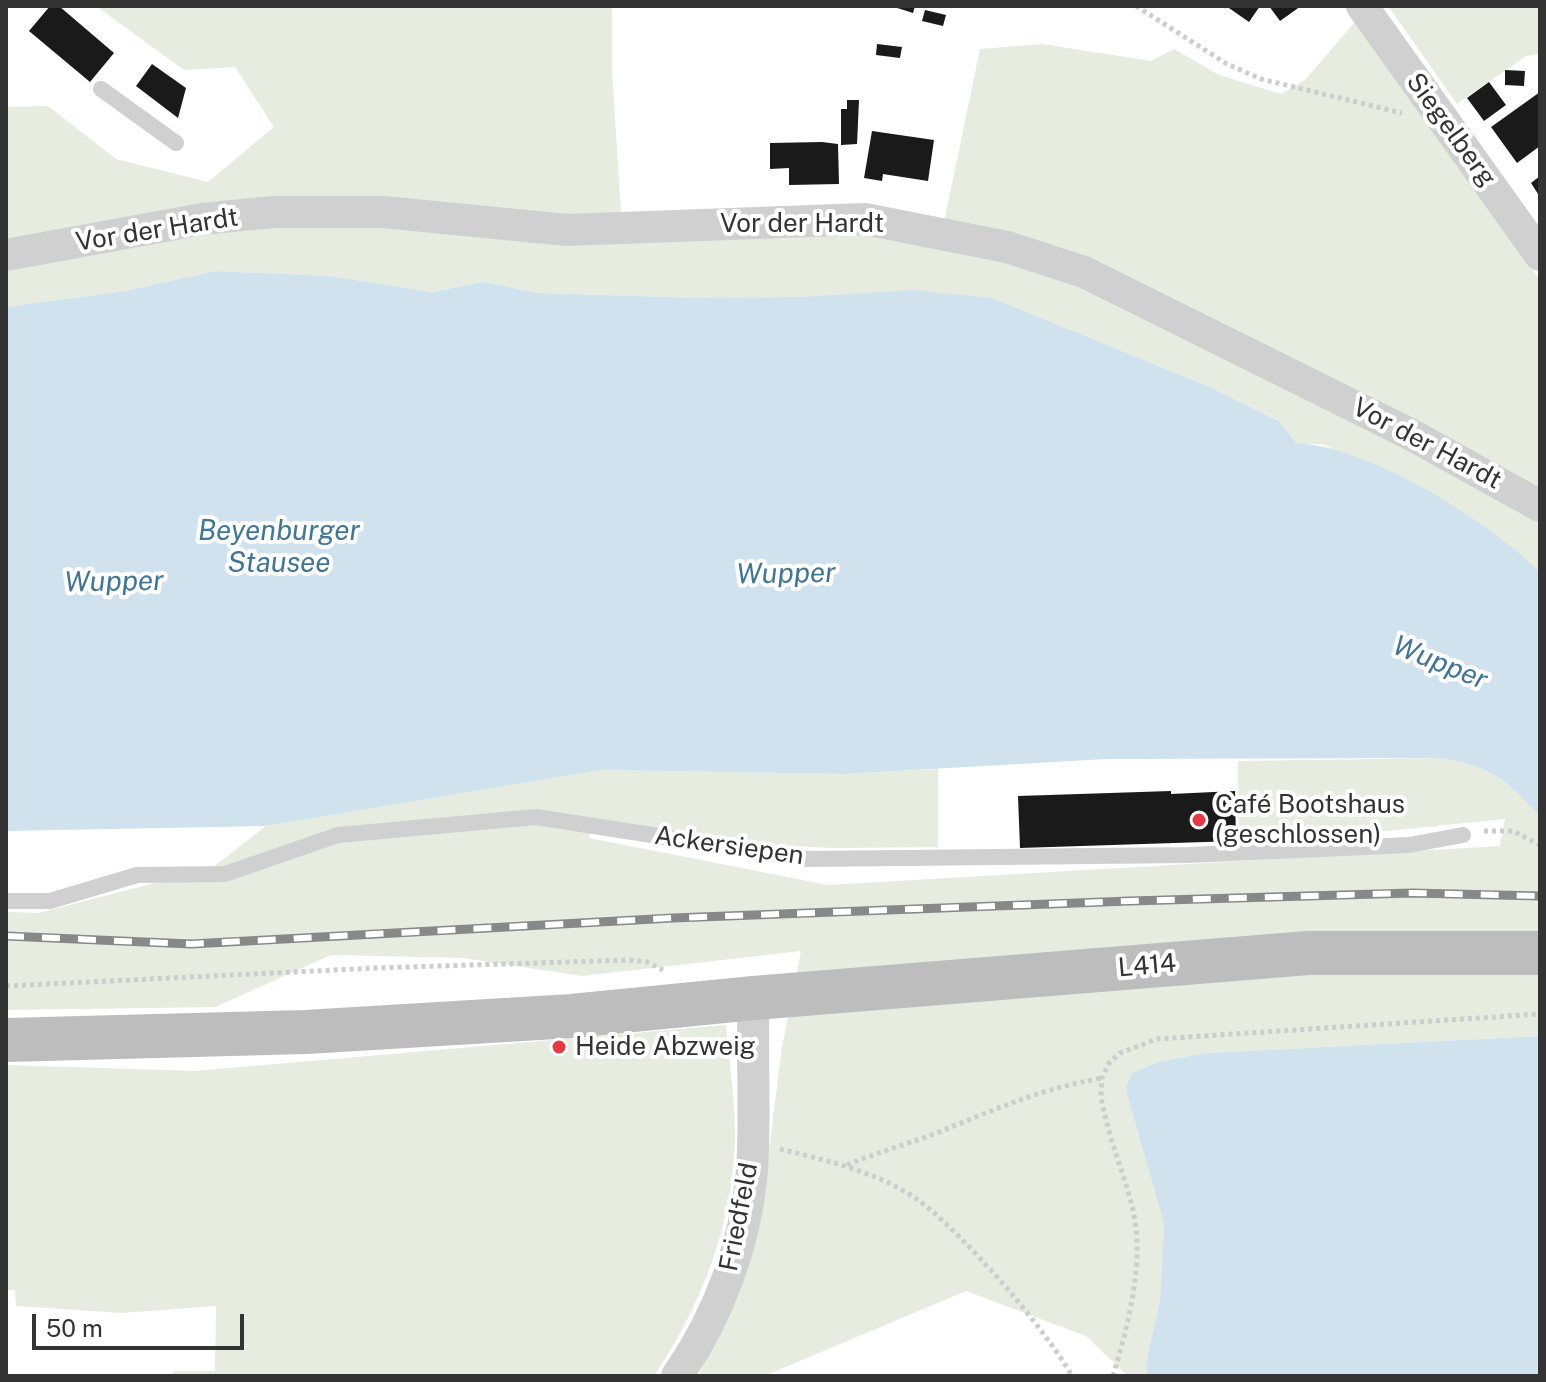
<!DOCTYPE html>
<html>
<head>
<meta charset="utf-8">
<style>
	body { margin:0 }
	#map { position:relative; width:1546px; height:1382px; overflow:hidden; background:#fff; font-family:"Public Sans",sans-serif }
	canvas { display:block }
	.frame { position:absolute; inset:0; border:8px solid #333; pointer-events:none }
	.scale { position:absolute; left:32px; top:1314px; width:212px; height:36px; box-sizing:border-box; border:4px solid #333; border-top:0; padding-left:10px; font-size:24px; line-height:28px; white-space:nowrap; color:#333; -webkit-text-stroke:6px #fff; paint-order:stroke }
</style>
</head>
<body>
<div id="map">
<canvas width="1546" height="1382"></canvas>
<div class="frame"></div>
<div class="scale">50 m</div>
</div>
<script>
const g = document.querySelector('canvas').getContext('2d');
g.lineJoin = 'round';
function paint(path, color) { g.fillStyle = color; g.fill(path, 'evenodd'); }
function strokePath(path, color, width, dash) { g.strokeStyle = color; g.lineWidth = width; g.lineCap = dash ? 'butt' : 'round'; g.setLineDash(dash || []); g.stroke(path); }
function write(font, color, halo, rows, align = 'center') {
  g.font = font + ' "Public Sans",sans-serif'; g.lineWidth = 8; g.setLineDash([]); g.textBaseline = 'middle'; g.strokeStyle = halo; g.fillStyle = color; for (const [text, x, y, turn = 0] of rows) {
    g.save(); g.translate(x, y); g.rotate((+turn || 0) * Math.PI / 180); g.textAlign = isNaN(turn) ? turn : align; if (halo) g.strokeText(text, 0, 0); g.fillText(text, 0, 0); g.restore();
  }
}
paint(new Path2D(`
	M 96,6 L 612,6 L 612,72 L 622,228 L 942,232 L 980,49 L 1042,44 L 1151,61 L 1174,49 L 1219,75 L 1281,94 L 1305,80 L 1355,22 L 1540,280 L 1540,572 L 1469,516 L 1323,444 L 1296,444 L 1278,420 L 1208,386 L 992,298 L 703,298 L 539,293 L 484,282 L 432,292 L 329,276 L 215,271 L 125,291 L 6,307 L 6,107 L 48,106 L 116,159 L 208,182 L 274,127 L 235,67 L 184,70 Z
	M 1388,6 L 1540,6 L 1540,54 L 1526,56 L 1457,104 Z
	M 1441,758 C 1493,767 1504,778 1540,816 L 1540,1036 L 1207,1053 L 1161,1061 L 1132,1073 L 1126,1087 L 1128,1098 L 1164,1224 L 1160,1301 L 1146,1362 L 1147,1376 L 1128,1376 L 1086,1336 L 966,1291 L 764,1376 L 698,1376 L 735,1299 L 762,1206 L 782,1047 L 801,951 L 582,976 L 463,958 L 331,955 L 215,1007 L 6,1010 L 6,912 L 39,913 L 212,868 L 266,826 L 600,770 L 844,774 L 938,769 L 938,847 L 833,848 L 710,842 L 592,819 L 589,838 L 828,885 L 1500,846 L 1505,819 L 1239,846 L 1238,761 Z
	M 726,1025 C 729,1063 736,1103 735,1141 C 732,1227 701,1306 654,1376 L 173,1376 L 173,1371 L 215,1371 L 216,1306 L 122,1313 L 16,1306 L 15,1290 L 6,1290 L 6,1065 L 195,1071 Z`), '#e6ecdf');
paint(new Path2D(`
	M 215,271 L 329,276 L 432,292 L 484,282 L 539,293 L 703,298 L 803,297 L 912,290 L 992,298 L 1208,386 L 1279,421 L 1296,443 C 1369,446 1488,521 1540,572 L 1540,816 C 1504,778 1493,767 1441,758 L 1106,759 L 844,774 L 600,770 L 266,826 L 6,831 L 6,307 L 125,291 Z
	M 1540,1036 L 1540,1376 L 1147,1376 L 1146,1362 L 1160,1301 L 1164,1224 L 1128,1098 L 1126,1087 L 1132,1073 L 1161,1061 L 1207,1053 Z`), '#cfe2ee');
paint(new Path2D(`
	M 50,6 L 59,6 L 114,53 L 90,82 L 29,31 Z
	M 891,6 L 915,6 L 913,13 Z
	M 1226,6 L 1260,6 L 1249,22 Z
	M 1269,6 L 1301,6 L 1280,21 Z
	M 925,10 L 946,15 L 943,26 L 922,21 Z
	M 877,44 L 902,47 L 900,58 L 876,55 Z
	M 152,64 L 186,88 L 178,118 L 136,86 Z
	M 1505,70 L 1525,71 L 1524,86 L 1505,85 Z
	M 1489,82 L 1506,105 L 1484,121 L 1467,98 Z
	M 1540,92 L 1540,146 L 1517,163 L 1491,127 Z
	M 847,100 L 859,100 L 857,144 L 841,145 L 841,109 L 847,109 Z
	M 872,131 L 934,140 L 928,181 L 883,174 L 882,181 L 864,178 Z
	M 822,142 L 838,144 L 839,184 L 789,185 L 789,168 L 770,169 L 770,143 Z
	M 1540,176 L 1540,197 L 1531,183 Z
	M 1171,791 L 1171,794 L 1235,791 L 1236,841 L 1020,848 L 1018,796 Z`), '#1a1a1a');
strokePath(new Path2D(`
	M 1136,6 L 1227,64 L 1261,79 L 1402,113
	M 1484,831 L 1513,831 L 1540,845
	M 6,986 L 376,968 L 629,960 L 647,962 L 663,970
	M 780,1149 C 826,1160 878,1172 918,1200 C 964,1234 1044,1327 1072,1376
	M 847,1165 C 875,1153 905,1145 934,1134 C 994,1110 1036,1090 1102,1078
	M 1113,1376 C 1128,1325 1145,1263 1133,1210 C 1124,1172 1107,1135 1101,1096 L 1102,1078 L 1109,1063 L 1120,1053 L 1157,1039 L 1540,1014`), '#cdcdcd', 5, [4, 4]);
strokePath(new Path2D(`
	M 101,89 L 176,143
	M 6,901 L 50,901 L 137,875 L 225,874 L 338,835 L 536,817 L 806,859 L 1189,855 L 1409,845 L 1463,835`), '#d0d0d0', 16);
strokePath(new Path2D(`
	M 1362,6 L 1540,255
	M 6,255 L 202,219 L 274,212 L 383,212 L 567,230 L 865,219 L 1007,247 L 1084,272 L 1410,434 L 1540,506
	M 677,1376 C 719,1316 746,1242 752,1170 C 756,1113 751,1055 754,998`), '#d0d0d0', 32);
strokePath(new Path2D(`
	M 6,1040 L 306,1032 L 572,1016 L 754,998 L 1308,953 L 1540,953`), '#bdbdbd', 44);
const rail = new Path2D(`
	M 6,936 L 191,944 L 673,918 L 1130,901 L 1412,893 L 1540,896`);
strokePath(rail, '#888', 9);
strokePath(rail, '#fff', 6, [18]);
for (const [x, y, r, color] of [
	[1199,820,8,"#e63946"],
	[559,1047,8,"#e63946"]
]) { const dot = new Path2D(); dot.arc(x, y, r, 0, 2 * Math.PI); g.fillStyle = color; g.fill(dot); strokePath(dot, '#fff', 3); }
write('26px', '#333', '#fff', [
	["Siegelberg",1451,130,54],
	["Vor der Hardt",802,224],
	["Vor der Hardt",157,230,-9],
	["Vor der Hardt",1427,444,28],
	["Ackersiepen",729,846,8],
	["L414",1147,966,-5],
	["Friedfeld",739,1217,-79]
]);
write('26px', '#333', '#fff', [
	["Café Bootshaus",1215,805],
	["(geschlossen)",1215,835],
	["Heide Abzweig",575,1047]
], 'left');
write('italic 28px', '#3f7597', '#fff', [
	["Beyenburger",279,531],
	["Stausee",279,563],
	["Wupper",786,574,-1],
	["Wupper",114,582,-1],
	["Wupper",1440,663,22]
]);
</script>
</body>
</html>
